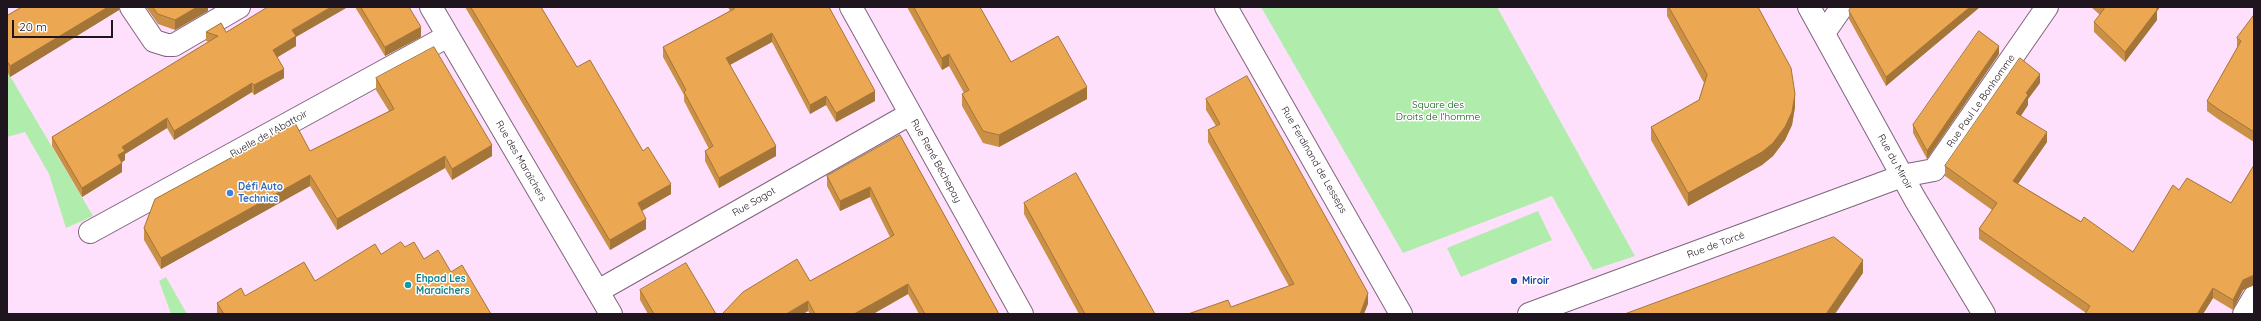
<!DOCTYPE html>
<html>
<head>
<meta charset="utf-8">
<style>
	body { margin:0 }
	#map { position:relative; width:2261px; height:321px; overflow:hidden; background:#ffe0fc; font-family:Quicksand,sans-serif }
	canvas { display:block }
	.frame { position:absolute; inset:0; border:8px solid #1f151e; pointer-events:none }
	.scale { position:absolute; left:12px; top:20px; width:101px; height:18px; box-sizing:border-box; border:2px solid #1f151e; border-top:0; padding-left:5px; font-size:12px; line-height:14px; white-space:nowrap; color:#1f151e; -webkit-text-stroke:3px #fff; paint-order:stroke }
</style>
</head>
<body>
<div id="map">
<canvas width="2261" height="321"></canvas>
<div class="frame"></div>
<div class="scale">20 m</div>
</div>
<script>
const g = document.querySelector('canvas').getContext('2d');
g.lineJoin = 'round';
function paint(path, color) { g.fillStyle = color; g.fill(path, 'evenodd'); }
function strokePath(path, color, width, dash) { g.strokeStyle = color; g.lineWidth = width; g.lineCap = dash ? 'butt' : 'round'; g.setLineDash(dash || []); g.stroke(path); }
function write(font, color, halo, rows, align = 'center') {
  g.font = font + ' Quicksand,sans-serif'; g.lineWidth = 3; g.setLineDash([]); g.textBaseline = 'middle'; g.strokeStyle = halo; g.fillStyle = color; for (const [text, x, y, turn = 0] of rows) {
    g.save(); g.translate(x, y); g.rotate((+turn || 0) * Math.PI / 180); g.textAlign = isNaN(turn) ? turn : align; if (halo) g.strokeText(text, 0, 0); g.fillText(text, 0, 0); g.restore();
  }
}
paint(new Path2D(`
	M 1261,7 L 1497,7 L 1635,256 L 1593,270 L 1552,196 L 1403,253 Z
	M 7,71 L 93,216 L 66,228 L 49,174 L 25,132 L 7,137 Z
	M 1538,211 L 1552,240 L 1461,277 L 1447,248 Z
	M 166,277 L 187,314 L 171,314 L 159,281 Z`), '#b0edad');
const street = new Path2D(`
	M 131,7 L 154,41 L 167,45 L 174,45 L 239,7
	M 431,7 L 611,314
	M 851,7 L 1022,314
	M 1226,7 L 1401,314
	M 1809,7 L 1915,199 L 1984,314
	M 1824,33 L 1842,7
	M 90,232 L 448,36
	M 598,291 L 910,114
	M 1529,314 L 1902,176 L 1934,170 L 2047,7
	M 2244,314 L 2254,297`);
strokePath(street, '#7f647c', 24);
strokePath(street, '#fff', 22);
paint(new Path2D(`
	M 22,7 L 120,7 L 119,10 L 10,77 L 7,71 L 7,16 Z
	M 146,7 L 208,7 L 208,11 L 175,30 L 158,24 Z
	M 355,7 L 409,7 L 421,37 L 385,56 Z
	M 465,7 L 541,7 L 577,67 L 643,151 L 671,194 L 642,211 L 646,229 L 610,250 Z
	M 728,7 L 829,7 L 875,101 L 836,122 L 826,105 L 810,114 L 772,42 L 730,65 L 776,156 L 719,188 L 705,161 L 705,151 L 709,149 L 684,101 L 684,95 L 663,57 L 663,47 L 730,11 Z
	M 907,7 L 980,7 L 1011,62 L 1087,99 L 999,147 L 983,143 L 962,106 L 962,94 L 964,93 L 949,66 L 942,70 Z
	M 1667,7 L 1758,7 L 1795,107 L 1792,125 L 1785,140 L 1773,156 L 1762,165 L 1688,206 L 1651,140 L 1651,127 L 1699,100 L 1704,83 L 1667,16 Z
	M 1980,7 L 1886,86 L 1849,19 L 1849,11 Z
	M 2091,7 L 2160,7 L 2157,11 L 2157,20 L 2125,62 L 2094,32 L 2094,22 L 2100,15 Z
	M 2254,15 L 2254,142 L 2218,119 L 2207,111 L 2207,101 L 2237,48 L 2237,38 Z
	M 206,32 L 296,37 L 296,46 L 277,57 L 284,78 L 254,95 L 252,92 L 174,140 L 167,128 L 125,154 L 125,160 L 122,162 L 122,172 L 82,197 L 52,146 L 52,137 L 209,42 L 206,41 Z
	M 1999,54 L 1927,159 L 1913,133 L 1913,125 Z
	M 376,78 L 492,156 L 452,180 L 445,168 L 337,230 L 310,186 L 161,269 L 144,240 L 144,228 L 310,151 L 389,111 L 376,90 Z
	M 2040,83 L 2028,99 L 2028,105 L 2021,116 L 2047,142 L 2018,184 L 2133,252 L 2179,190 L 2231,203 L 2254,165 L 2254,285 L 2243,290 L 2233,310 L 2213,298 L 2203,314 L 2085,314 L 2086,313 L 1979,239 L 1979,229 L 1992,210 L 1945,176 L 1945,166 Z
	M 1206,99 L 1368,304 L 1231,307 L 1289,286 L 1208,142 L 1208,130 L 1216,126 L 1206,110 Z
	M 900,135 L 999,314 L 919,314 L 908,294 L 873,314 L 810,314 L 808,311 L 803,314 L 810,281 L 890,237 L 870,197 L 840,211 L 827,186 L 827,176 Z
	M 1024,203 L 1155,314 L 1079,314 L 1024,214 Z
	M 405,247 L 424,259 L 451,272 L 491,314 L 217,314 L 217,303 L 245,296 L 315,281 L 381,254 Z
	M 640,290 L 716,314 L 648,314 L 640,300 Z`), '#ca9046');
paint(new Path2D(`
	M 108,7 L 120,7 L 119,10 L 10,77 L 10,66 Z
	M 197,7 L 208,7 L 208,11 L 175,30 L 175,20 Z
	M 331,7 L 348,7 L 296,37 L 296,46 L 273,60 L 273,50 L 292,30 Z
	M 1970,7 L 1980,7 L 1886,86 L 1886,77 Z
	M 2156,7 L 2160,7 L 2157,11 L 2157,20 L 2125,62 L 2125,52 Z
	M 421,27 L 421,37 L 385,56 L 385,47 Z
	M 772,33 L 772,42 L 726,67 L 726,58 Z
	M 1999,46 L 1999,54 L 1927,159 L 1927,151 Z
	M 949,54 L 949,66 L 942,70 L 942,58 Z
	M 284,69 L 284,78 L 254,95 L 254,85 Z
	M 2040,74 L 2040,83 L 2028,99 L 2028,105 L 2016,123 L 2016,113 L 2026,93 Z
	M 252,83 L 252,92 L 174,140 L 174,131 Z
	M 1087,87 L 1087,99 L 999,147 L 999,135 Z
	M 875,91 L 875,101 L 836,122 L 836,113 Z
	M 1795,94 L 1795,107 L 1792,125 L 1785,140 L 1773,156 L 1762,165 L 1688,206 L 1688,193 Z
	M 826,96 L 826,105 L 810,114 L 810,105 Z
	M 167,118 L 167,128 L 125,154 L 125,160 L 118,165 L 118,155 L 122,147 Z
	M 2047,132 L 2047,142 L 2013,191 L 2013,181 Z
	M 492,145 L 492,156 L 452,180 L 452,169 Z
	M 776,146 L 776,156 L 719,188 L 719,178 Z
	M 445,156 L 445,168 L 337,230 L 337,219 Z
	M 122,163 L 122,172 L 82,197 L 82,188 Z
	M 310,175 L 310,186 L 161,269 L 161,258 Z
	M 671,184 L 671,194 L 638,213 L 638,203 Z
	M 870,187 L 870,197 L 840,211 L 840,201 Z
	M 646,219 L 646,229 L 610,250 L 610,240 Z
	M 1863,260 L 1863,273 L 1835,314 L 1826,314 Z
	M 2254,275 L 2254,285 L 2243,290 L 2233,310 L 2233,300 L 2243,280 Z
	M 908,284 L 908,294 L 873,314 L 854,314 Z
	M 2213,288 L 2213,298 L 2203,314 L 2197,314 Z
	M 1368,293 L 1368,304 L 1364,314 L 1360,314 Z
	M 808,301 L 808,311 L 803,314 L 786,314 Z`), '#a47539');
const building = new Path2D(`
	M 22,7 L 108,7 L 10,66 L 7,61 L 7,16 Z
	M 153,7 L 197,7 L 175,20 L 158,14 Z
	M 268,7 L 331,7 L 292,30 L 296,36 L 273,50 L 284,69 L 254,85 L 252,83 L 174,131 L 167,118 L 122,147 L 125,151 L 118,155 L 122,163 L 82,188 L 52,137 L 218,36 L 206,32 L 221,23 L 226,32 Z
	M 361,7 L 409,7 L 421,27 L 385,47 Z
	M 471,7 L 541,7 L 577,67 L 590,60 L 643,151 L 648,147 L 671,184 L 638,203 L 646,219 L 610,240 Z
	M 733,7 L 829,7 L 875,91 L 836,113 L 826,96 L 810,105 L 772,33 L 726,58 L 776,146 L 719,178 L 705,151 L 713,146 L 684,92 L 686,90 L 663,47 L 734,9 Z
	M 914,7 L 980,7 L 1011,62 L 1058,36 L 1087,87 L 999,135 L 983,131 L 962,94 L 969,90 L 949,54 L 942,58 Z
	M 1669,7 L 1758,7 L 1791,68 L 1795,94 L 1792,112 L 1785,127 L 1773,143 L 1762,152 L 1688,193 L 1651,127 L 1699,100 L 1707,75 Z
	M 1851,7 L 1970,7 L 1886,77 L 1849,11 Z
	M 2102,7 L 2157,7 L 2157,10 L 2125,52 L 2094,22 L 2104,9 Z
	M 2254,15 L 2254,132 L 2218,109 L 2207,101 L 2241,41 L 2237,38 Z
	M 1979,31 L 1999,46 L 1927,151 L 1913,125 Z
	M 434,47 L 492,145 L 452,169 L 445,156 L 337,219 L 310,175 L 161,258 L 144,228 L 155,199 L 295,123 L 310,151 L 394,109 L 376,78 Z
	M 2020,58 L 2040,74 L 2026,93 L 2028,95 L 2016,113 L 2047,132 L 2013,181 L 2081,222 L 2084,217 L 2133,252 L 2173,185 L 2179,190 L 2187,178 L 2231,203 L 2254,165 L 2254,275 L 2243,280 L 2233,300 L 2213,288 L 2197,314 L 2085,314 L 2090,306 L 1979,229 L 1997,203 L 1945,166 Z
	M 1247,76 L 1368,293 L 1360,314 L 1188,314 L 1228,300 L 1231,307 L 1294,284 L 1208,130 L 1220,124 L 1206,99 Z
	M 900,135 L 999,314 L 925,314 L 908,284 L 854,314 L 815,314 L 808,301 L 786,314 L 722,314 L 743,292 L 797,259 L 810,281 L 894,235 L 870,187 L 840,201 L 827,176 Z
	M 1076,173 L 1155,314 L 1085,314 L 1024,203 Z
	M 1834,237 L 1863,260 L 1826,314 L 1625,314 Z
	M 401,242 L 405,247 L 414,242 L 424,259 L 438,250 L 451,272 L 462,265 L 491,314 L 224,314 L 217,303 L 241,288 L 245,296 L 304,262 L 315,281 L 375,244 L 381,254 Z
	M 686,263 L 716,314 L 654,314 L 640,290 Z`);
paint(building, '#eba751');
strokePath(building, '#a47539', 1);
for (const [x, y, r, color] of [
	[230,193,4,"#3f7fe0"],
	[1514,281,4,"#1a4fb4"],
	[408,285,4,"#0f9aa8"]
]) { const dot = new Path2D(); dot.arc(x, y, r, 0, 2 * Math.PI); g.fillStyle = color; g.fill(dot); strokePath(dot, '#fff', 1.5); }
write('10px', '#1f151e', '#fff', [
	["Rue Paul Le Bonhomme",1981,101,-55],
	["Ruelle de l'Abattoir",269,134,-29],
	["Rue Ferdinand de Lesseps",1314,160,60],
	["Rue des Maraîchers",521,161,60],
	["Rue René Béchepay",936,161,61],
	["Rue du Miroir",1895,162,61],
	["Rue Sagot",754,202,-30],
	["Rue de Torcé",1716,245,-20]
]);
write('10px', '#005408', '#fff', [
	["Square des",1438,105],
	["Droits de l'homme",1438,117]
]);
write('bold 10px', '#366cbe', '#fff', [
	["Défi Auto",238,187],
	["Technics",238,199]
], 'left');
write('bold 10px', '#0d838f', '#fff', [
	["Ehpad Les",416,279],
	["Maraîchers",416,291]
], 'left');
write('bold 10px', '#164399', '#fff', [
	["Miroir",1522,281]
], 'left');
</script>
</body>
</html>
